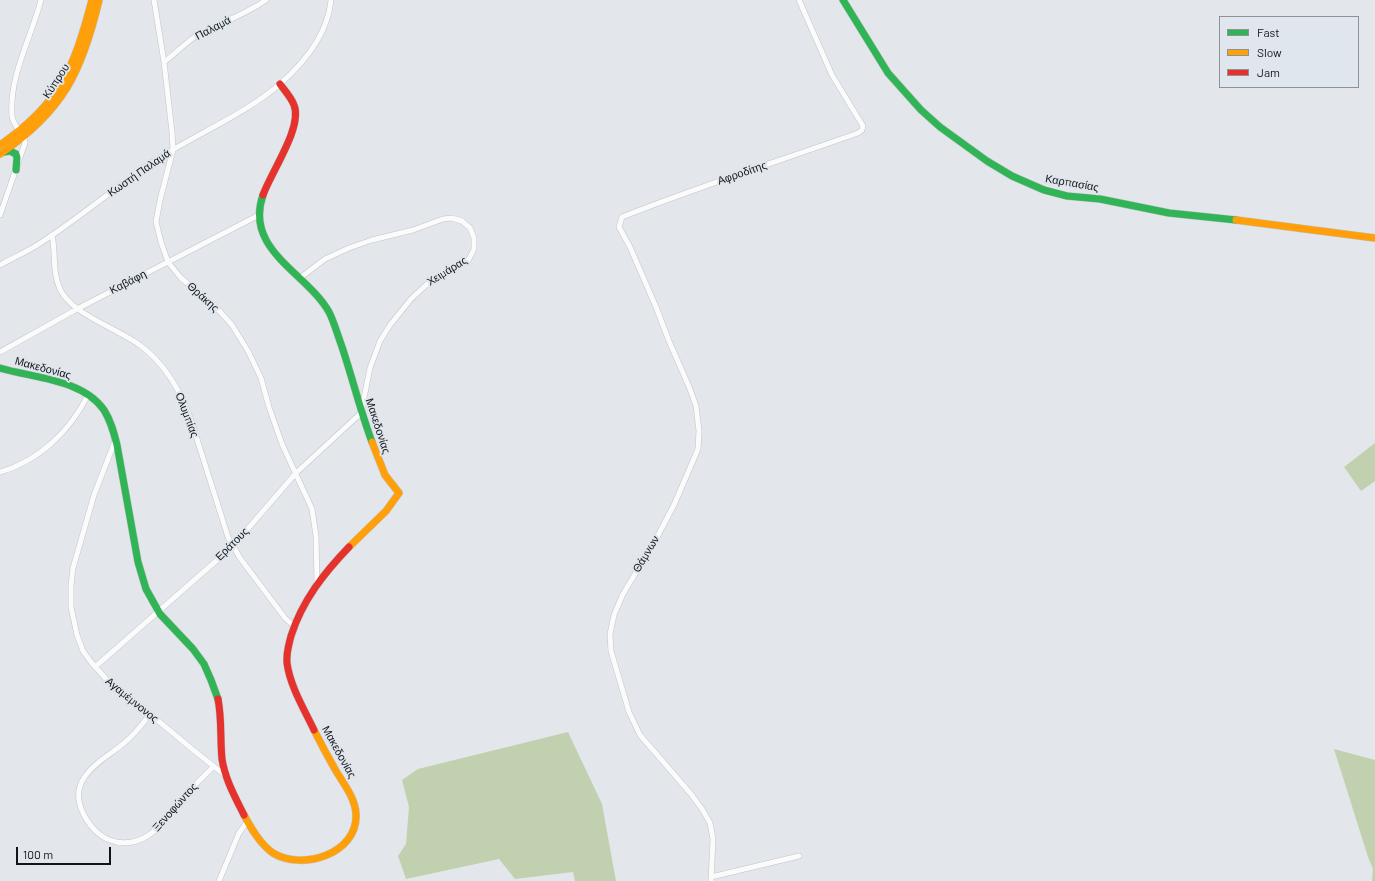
<!DOCTYPE html>
<html>
<head>
<meta charset="utf-8">
<style>
	body { margin:0 }
	#map { position:relative; width:1375px; height:881px; overflow:hidden; background:#e3e6ea; font-family:Barlow,sans-serif }
	canvas { display:block }
	.legend { position:absolute; left:1219px; top:16px; width:140px; height:72px; box-sizing:border-box; background:#e0e6ed; border:1px solid #8e9297; margin:0; padding:5px 7px; list-style:none; font-size:12px; color:#121517 }
	.legend li { display:flex; align-items:center; gap:8px; height:20px }
	.legend b { width:20px; border:1px solid #8e9297 }
	.scale { position:absolute; left:16px; top:847px; width:95px; height:18px; box-sizing:border-box; border:2px solid #121517; border-top:0; padding-left:5px; font-size:12px; line-height:14px; white-space:nowrap; color:#121517; -webkit-text-stroke:3px #e0e6ed; paint-order:stroke }
</style>
</head>
<body>
<div id="map">
<canvas width="1375" height="881"></canvas>
<ul class="legend">
<li><b style="height:5px;background:#30b455"></b>Fast</li>
<li><b style="height:5px;background:#ff9f0a"></b>Slow</li>
<li><b style="height:5px;background:#e5322d"></b>Jam</li>
</ul>
<div class="scale">100 m</div>
</div>
<script>
const g = document.querySelector('canvas').getContext('2d');
g.lineJoin = 'round';
function paint(path, color) { g.fillStyle = color; g.fill(path, 'evenodd'); }
function strokePath(path, color, width, dash) { g.strokeStyle = color; g.lineWidth = width; g.lineCap = dash ? 'butt' : 'round'; g.setLineDash(dash || []); g.stroke(path); }
function write(font, color, halo, rows, align = 'center') {
  g.font = font + ' Barlow,sans-serif'; g.lineWidth = 4; g.setLineDash([]); g.textBaseline = 'middle'; g.strokeStyle = halo; g.fillStyle = color; for (const [text, x, y, turn = 0] of rows) {
    g.save(); g.translate(x, y); g.rotate((+turn || 0) * Math.PI / 180); g.textAlign = isNaN(turn) ? turn : align; if (halo) g.strokeText(text, 0, 0); g.fillText(text, 0, 0); g.restore();
  }
}
paint(new Path2D(`
	M 1375,443 L 1375,481 L 1361,491 L 1344,467 Z
	M 568,732 L 602,804 L 616,881 L 575,881 L 573,872 L 515,879 L 499,859 L 406,879 L 398,856 L 406,844 L 409,807 L 402,780 L 418,769 Z
	M 1334,749 L 1375,760 L 1375,881 L 1372,881 L 1373,869 L 1368,857 Z`), '#c1d1b0');
const street = new Path2D(`
	M 154,0 L 164,62 L 172,132 L 173,150 L 160,200 L 156,222 L 161,242 L 168,262 L 181,278 L 215,306 L 232,325 L 248,351 L 261,378 L 269,407 L 282,444 L 312,509 L 316,536 L 317,584
	M 164,62 C 175,54 184,44 196,36 C 219,23 245,15 266,0
	M 0,215 L 25,143 C 24,133 13,126 12,116 C 9,76 31,38 41,0
	M 52,235 C 56,253 52,272 60,289 C 71,314 119,329 141,346 C 165,364 181,392 191,420 L 228,537 L 240,558 L 285,618 L 294,626
	M 0,265 C 15,257 31,250 45,240 C 83,215 118,185 156,160 C 196,134 244,115 280,84 C 305,62 328,33 331,0
	M 0,352 L 77,309 L 259,215
	M 115,441 L 94,495 L 73,568 L 71,585 L 71,607 L 77,635 L 83,651 L 91,662 L 116,690 L 138,707 L 150,714 L 192,749 L 226,776
	M 0,472 C 39,461 70,431 88,395
	M 95,667 L 232,547 L 296,473 L 361,413 L 370,368 L 380,341 L 390,325 L 411,299 L 426,285 L 460,266 L 469,259 L 474,249 L 474,238 L 470,228 L 462,221 L 452,218 L 443,219 L 413,230 L 372,240 L 349,248 L 325,259 L 300,278
	M 150,714 C 142,725 134,735 123,744 C 100,762 65,779 84,815 C 90,826 98,836 110,840 C 124,846 141,842 153,832 L 187,793 L 214,766
	M 711,877 L 799,856
	M 219,881 L 239,833 L 247,822
	M 711,881 L 713,839 L 710,823 L 702,809 L 691,794 L 640,735 L 629,712 L 611,651 L 610,634 L 614,615 L 623,594 L 655,541 L 674,505 L 698,449 L 699,431 L 696,406 L 690,389 L 669,341 L 656,307 L 630,247 L 619,227 L 622,217 C 700,186 779,161 858,133 L 862,130 L 863,126 L 832,75 L 799,0`);
const fast = new Path2D(`
	M 843,0 L 888,73 L 921,110 L 940,127 L 987,161 L 1012,176 L 1044,190 L 1067,196 L 1100,199 L 1169,213 L 1236,220
	M 4,152 L 10,151 L 16,154 L 17,158 L 16,170
	M 263,195 C 244,250 306,272 329,312 C 334,322 337,333 341,344 C 352,376 360,410 372,442
	M 0,368 C 33,378 83,379 104,410 C 111,421 114,433 117,445 L 138,562 L 146,589 L 160,614 L 193,649 L 204,664 L 211,680 L 218,699`);
const slow = new Path2D(`
	M 0,145 C 60,104 74,68 92,0
	M 0,154 C 63,111 82,72 99,0
	M 1236,220 L 1375,238
	M 349,547 L 386,511 L 399,493 L 385,475 L 372,442
	M 244,815 C 251,828 260,844 273,853 C 302,871 358,854 356,814 C 355,798 344,784 336,771 C 328,757 321,744 314,730`);
const jam = new Path2D(`
	M 263,195 C 271,172 303,127 294,105 C 291,97 285,91 280,84
	M 218,699 C 222,719 220,739 222,759 C 225,779 235,797 244,815
	M 314,730 C 304,709 290,686 287,663 C 286,653 289,644 291,636 C 302,601 324,573 349,547`);
strokePath(street, '#c1c4c7', 6);
strokePath(fast, '#c1c4c7', 8);
strokePath(slow, '#c1c4c7', 8);
strokePath(jam, '#c1c4c7', 8);
strokePath(street, '#fbfbfc', 5);
strokePath(fast, '#30b455', 7);
strokePath(slow, '#ff9f0a', 7);
strokePath(jam, '#e5322d', 7);
write('11px', '#121517', '#e0e6ed', [
	["Παλαμά",213,28,-28],
	["Κύπρου",56,81,-57],
	["Κωστή Παλαμά",139,173,-35],
	["Αφροδίτης",742,173,-19],
	["Καρπασίας",1072,183,10],
	["Χειμάρας",447,271,-32],
	["Καβάφη",128,282,-27],
	["Θράκης",203,297,42],
	["Μακεδονίας",43,368,15],
	["Ολυμπίας",187,415,69],
	["Μακεδονίας",378,426,72],
	["Εράτους",232,544,-45],
	["Θάμνων",646,554,-59],
	["Αγαμέμνονος",132,700,39],
	["Μακεδονίας",339,752,61],
	["Ξενοφώντος",175,807,-48]
]);
</script>
</body>
</html>
